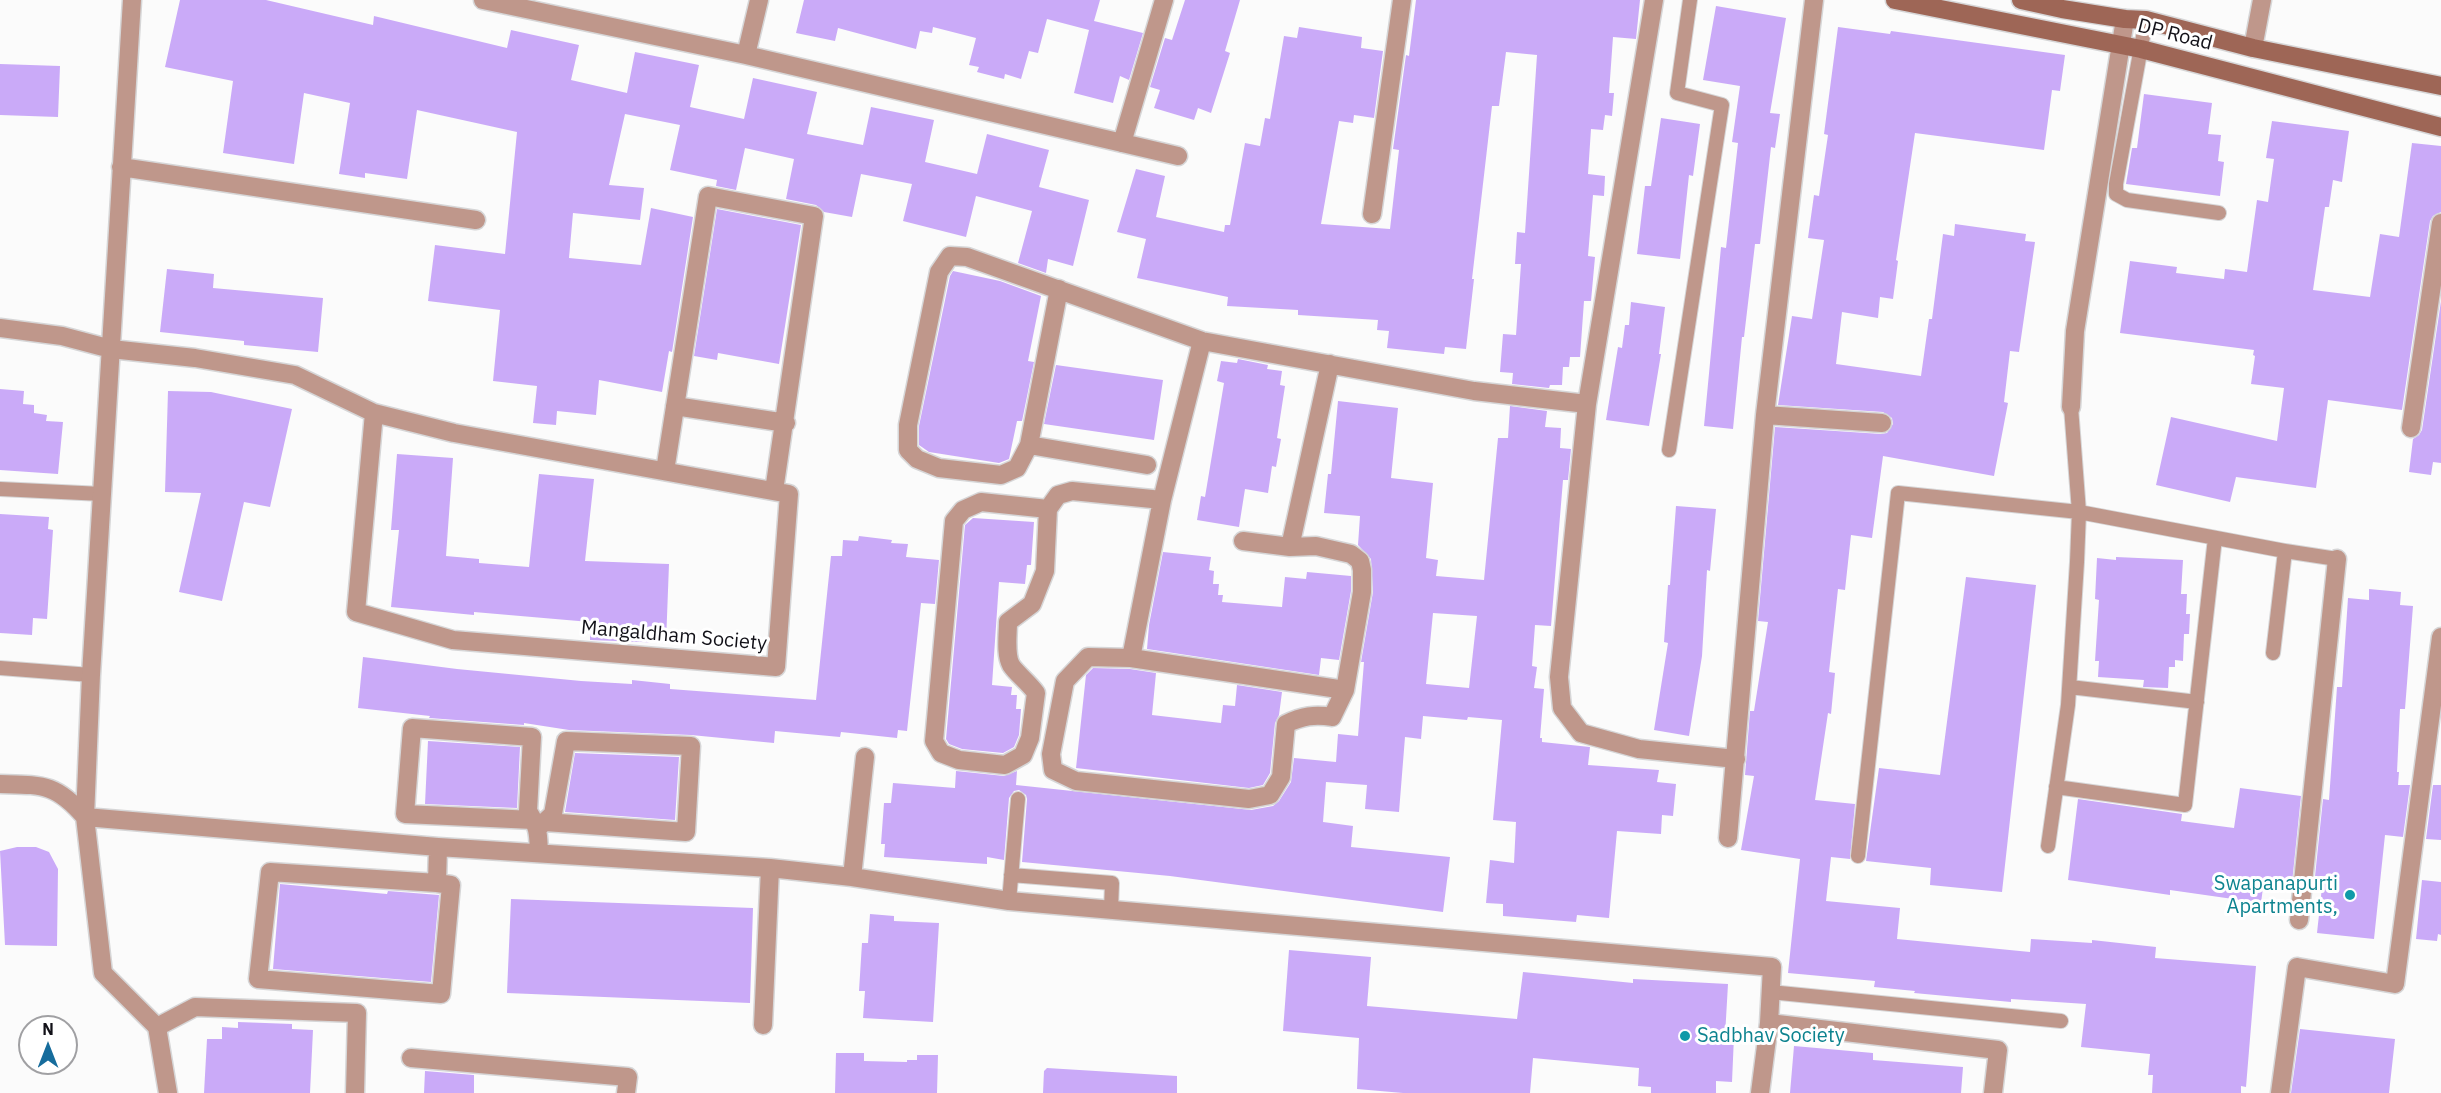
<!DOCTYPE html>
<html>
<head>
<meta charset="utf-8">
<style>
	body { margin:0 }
	#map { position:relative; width:2441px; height:1093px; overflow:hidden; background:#fbfbfb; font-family:"IBM Plex Sans",sans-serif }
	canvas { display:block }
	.north { position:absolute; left:18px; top:1015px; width:60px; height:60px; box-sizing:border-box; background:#fff; border:2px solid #a0a0a3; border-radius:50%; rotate:0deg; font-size:16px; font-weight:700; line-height:24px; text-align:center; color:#121118 }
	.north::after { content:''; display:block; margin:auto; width:21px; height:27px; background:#166c9c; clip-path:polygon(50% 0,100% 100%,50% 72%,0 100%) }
</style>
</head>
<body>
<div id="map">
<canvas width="2441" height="1093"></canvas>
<div class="north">N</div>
</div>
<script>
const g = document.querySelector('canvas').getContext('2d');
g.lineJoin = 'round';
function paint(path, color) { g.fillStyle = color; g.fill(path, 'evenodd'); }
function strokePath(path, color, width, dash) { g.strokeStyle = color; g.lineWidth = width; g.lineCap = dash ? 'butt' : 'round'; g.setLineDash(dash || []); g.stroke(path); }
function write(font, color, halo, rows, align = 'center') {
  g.font = font + ' "IBM Plex Sans",sans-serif'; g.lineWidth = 6; g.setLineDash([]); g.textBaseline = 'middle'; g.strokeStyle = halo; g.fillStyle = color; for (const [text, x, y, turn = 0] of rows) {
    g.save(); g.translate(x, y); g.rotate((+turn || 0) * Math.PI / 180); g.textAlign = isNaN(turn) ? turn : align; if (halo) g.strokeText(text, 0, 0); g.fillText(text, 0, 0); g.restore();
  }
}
paint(new Path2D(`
	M 180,0 L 266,0 L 373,25 L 374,16 L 507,48 L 511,30 L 579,45 L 571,80 L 627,93 L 635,52 L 699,65 L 690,107 L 744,119 L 753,78 L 817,92 L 807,134 L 863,145 L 871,107 L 934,120 L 925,162 L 977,174 L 987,134 L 1049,150 L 1039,187 L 1089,200 L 1073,266 L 1048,259 L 1046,273 L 1018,263 L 1032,211 L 976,196 L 966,237 L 903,221 L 912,184 L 861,174 L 852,217 L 824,212 L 816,205 L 786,199 L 794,159 L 745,148 L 736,190 L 716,186 L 717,180 L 670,170 L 680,125 L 625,114 L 609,185 L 644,188 L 640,220 L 573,213 L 569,258 L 641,265 L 651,208 L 693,217 L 672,352 L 669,351 L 662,392 L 599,380 L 596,415 L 557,411 L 556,425 L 533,423 L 537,386 L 493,381 L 500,310 L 428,301 L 435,245 L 505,254 L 517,132 L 417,110 L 407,179 L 365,173 L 365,178 L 339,174 L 350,103 L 304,93 L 294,164 L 223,153 L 233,81 L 165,67 Z
	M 804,0 L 1100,0 L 1094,21 L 1143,33 L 1129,80 L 1120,76 L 1113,103 L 1074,93 L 1089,30 L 1047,19 L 1038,53 L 1029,51 L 1021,79 L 1005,74 L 1004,79 L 977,72 L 979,67 L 969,65 L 976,38 L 933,27 L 932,33 L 920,31 L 916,49 L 838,28 L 835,41 L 796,33 Z
	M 1185,0 L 1240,0 L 1225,51 L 1230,53 L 1211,113 L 1198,108 L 1194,120 L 1154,108 L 1160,90 L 1150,87 L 1165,38 L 1172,40 Z
	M 1416,0 L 1640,0 L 1636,39 L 1613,37 L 1609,93 L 1614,93 L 1612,116 L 1605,115 L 1603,130 L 1591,129 L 1588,174 L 1605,176 L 1604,196 L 1593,195 L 1588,256 L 1595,257 L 1591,301 L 1584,301 L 1580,357 L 1570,357 L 1569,367 L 1563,367 L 1562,385 L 1550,385 L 1549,388 L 1512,384 L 1513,373 L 1500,372 L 1503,334 L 1516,335 L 1521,264 L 1515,264 L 1517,232 L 1525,233 L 1537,55 L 1506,52 L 1499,106 L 1492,106 L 1472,279 L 1474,279 L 1466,349 L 1445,347 L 1444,354 L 1387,348 L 1389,331 L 1377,330 L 1378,320 L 1298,315 L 1298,310 L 1227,306 L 1228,297 L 1137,278 L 1146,239 L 1117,232 L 1136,169 L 1165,176 L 1156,217 L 1224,232 L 1225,225 L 1230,225 L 1245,143 L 1260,146 L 1265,118 L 1270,119 L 1284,36 L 1297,38 L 1299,27 L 1362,37 L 1361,48 L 1383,51 L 1374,118 L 1354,115 L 1353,123 L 1339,121 L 1321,224 L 1390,229 L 1399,150 L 1393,149 L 1406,55 L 1409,56 Z
	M 1716,6 L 1786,18 L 1770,113 L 1780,114 L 1775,148 L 1771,147 L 1760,244 L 1755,244 L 1744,337 L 1742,337 L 1733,429 L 1704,426 L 1721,247 L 1726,248 L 1738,143 L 1732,142 L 1740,86 L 1703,80 Z
	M 1838,27 L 1890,34 L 1891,31 L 2065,55 L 2060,91 L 2052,90 L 2044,150 L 1915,133 L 1896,260 L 1898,261 L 1893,299 L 1880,297 L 1878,318 L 1842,312 L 1836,364 L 1921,376 L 1929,319 L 1932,319 L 1943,234 L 1954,236 L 1955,224 L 2026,234 L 2025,241 L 2035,242 L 2019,352 L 2010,351 L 2004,402 L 2008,403 L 1994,476 L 1883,456 L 1872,538 L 1851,535 L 1845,590 L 1838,589 L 1829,672 L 1835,673 L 1831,714 L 1828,713 L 1815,800 L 1855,804 L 1850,859 L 1831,857 L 1826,901 L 1900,908 L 1897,939 L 2030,952 L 2031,939 L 2092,943 L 2092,940 L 2156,947 L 2155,958 L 2256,966 L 2246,1087 L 2241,1086 L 2241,1093 L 2152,1093 L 2153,1075 L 2148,1075 L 2150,1054 L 2081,1047 L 2086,1004 L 2011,999 L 2011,1002 L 1914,993 L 1915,991 L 1874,987 L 1875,981 L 1788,973 L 1800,859 L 1741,850 L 1754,776 L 1745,775 L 1750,711 L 1754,711 L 1768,622 L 1758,621 L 1775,427 L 1881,434 L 1887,433 L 1893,424 L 1892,418 L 1883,412 L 1778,405 L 1792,316 L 1812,319 L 1824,240 L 1808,238 L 1814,195 L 1819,196 L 1828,135 L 1824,134 Z
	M 0,64 L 60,66 L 58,117 L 0,115 Z
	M 2144,94 L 2212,103 L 2208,134 L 2221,135 L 2218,161 L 2224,162 L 2220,196 L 2126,184 L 2132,148 L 2137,148 Z
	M 1661,118 L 1700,124 L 1693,176 L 1689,175 L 1680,259 L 1637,254 L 1645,186 L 1651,186 Z
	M 2272,121 L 2349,131 L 2342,182 L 2333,180 L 2329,207 L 2325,207 L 2313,290 L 2370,297 L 2380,234 L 2399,237 L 2412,143 L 2441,146 L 2441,212 L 2433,216 L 2430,221 L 2402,410 L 2328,400 L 2316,488 L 2236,477 L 2230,502 L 2156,485 L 2171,417 L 2277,441 L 2284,388 L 2251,384 L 2255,356 L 2253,355 L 2254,350 L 2120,333 L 2130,261 L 2177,267 L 2176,273 L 2224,279 L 2225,269 L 2247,272 L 2257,200 L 2268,202 L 2274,159 L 2266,158 Z
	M 717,209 L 801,225 L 779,364 L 718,353 L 717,360 L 694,356 Z
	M 167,269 L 214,274 L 213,288 L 323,298 L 318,352 L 244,345 L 244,341 L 160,332 Z
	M 953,271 L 1000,281 L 1041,296 L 1028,361 L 1034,362 L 1022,421 L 1017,421 L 1009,459 L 999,463 L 929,452 L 919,445 L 919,426 L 950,276 Z
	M 2441,301 L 2441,463 L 2433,462 L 2431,475 L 2409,472 L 2413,439 L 2419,435 L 2422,430 Z
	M 1631,302 L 1665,307 L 1659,354 L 1661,354 L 1649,426 L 1606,420 L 1618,347 L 1622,348 L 1625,325 L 1629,325 Z
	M 1238,359 L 1268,365 L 1267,369 L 1282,371 L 1280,385 L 1285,386 L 1277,438 L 1281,439 L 1276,467 L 1272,466 L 1268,493 L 1245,489 L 1239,527 L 1197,520 L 1201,496 L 1205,497 L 1224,383 L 1217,381 L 1221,361 L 1237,363 Z
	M 1056,365 L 1163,380 L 1154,440 L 1044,424 Z
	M 0,389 L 24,391 L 23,404 L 34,405 L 34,413 L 47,415 L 46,421 L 63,422 L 58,474 L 0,470 Z
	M 168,391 L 211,392 L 292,409 L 270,507 L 244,502 L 222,601 L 179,592 L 201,493 L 165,492 Z
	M 1338,401 L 1398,408 L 1391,478 L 1433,483 L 1426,558 L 1438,560 L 1436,576 L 1484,580 L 1498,438 L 1508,438 L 1510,406 L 1547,411 L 1545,427 L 1561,428 L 1560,448 L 1571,449 L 1568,480 L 1563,480 L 1551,626 L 1535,625 L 1532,666 L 1537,667 L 1534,688 L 1544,689 L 1540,738 L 1542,738 L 1542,742 L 1590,747 L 1588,765 L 1659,770 L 1657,782 L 1676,784 L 1673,816 L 1662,815 L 1661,834 L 1617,831 L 1609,918 L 1577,915 L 1576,922 L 1503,916 L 1503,904 L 1486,903 L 1490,860 L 1514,863 L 1516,822 L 1493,820 L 1502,720 L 1468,717 L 1467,720 L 1423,716 L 1421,739 L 1405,737 L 1399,812 L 1365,809 L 1367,785 L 1326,782 L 1323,822 L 1353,826 L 1351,847 L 1450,857 L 1443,912 L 1170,876 L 1022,862 L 1027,799 L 1026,795 L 1019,790 L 1014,791 L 1009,798 L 1004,860 L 987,857 L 987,864 L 884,857 L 885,844 L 881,844 L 884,803 L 891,803 L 893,783 L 955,788 L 956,771 L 1004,776 L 1017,771 L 1016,785 L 1251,810 L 1273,806 L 1279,801 L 1291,782 L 1294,758 L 1336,762 L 1338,734 L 1358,736 L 1364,662 L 1361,662 L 1373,592 L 1371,559 L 1358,545 L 1360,516 L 1324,513 L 1328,474 L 1331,474 ZM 1433,613 L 1477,616 L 1469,688 L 1426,684 Z
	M 397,454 L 453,458 L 446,556 L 479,559 L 479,563 L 529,567 L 539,474 L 594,479 L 585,561 L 669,564 L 666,643 L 590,640 L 590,622 L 474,612 L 474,615 L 391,607 L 399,530 L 391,530 Z
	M 1676,506 L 1716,509 L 1710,571 L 1707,570 L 1702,656 L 1689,736 L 1654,730 L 1668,643 L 1664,642 L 1668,585 L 1670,585 Z
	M 0,514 L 49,517 L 48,529 L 53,530 L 47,619 L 33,618 L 32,635 L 0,633 Z
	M 973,518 L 1034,522 L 1031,565 L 1027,565 L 1025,584 L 999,582 L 992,685 L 1012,687 L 1011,695 L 1017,695 L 1016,709 L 1021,709 L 1019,735 L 1014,747 L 1003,753 L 962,749 L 949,744 L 946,739 L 965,525 Z
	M 859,536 L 892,540 L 891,543 L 908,544 L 906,557 L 939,560 L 935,604 L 921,603 L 907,731 L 898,730 L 897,738 L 841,732 L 840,737 L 775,731 L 774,743 L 691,735 L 569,730 L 524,723 L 524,725 L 429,718 L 430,716 L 358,708 L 363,657 L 457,669 L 581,681 L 632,684 L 632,680 L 670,684 L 670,689 L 816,700 L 831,556 L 842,556 L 843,540 L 858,541 Z
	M 1163,552 L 1211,557 L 1209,570 L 1214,571 L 1213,584 L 1219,584 L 1218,595 L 1223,595 L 1222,602 L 1282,607 L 1285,577 L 1306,579 L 1307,572 L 1351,576 L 1351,591 L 1339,660 L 1321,658 L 1319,675 L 1147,649 L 1149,625 Z
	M 2116,557 L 2183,560 L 2181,594 L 2187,594 L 2186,614 L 2190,614 L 2189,634 L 2184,634 L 2183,661 L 2175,660 L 2175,667 L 2169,667 L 2168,688 L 2143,687 L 2144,680 L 2098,677 L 2099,661 L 2095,661 L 2099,600 L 2095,599 L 2097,558 L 2116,560 Z
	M 1966,577 L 2036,585 L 2002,892 L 1930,885 L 1931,868 L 1866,861 L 1879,768 L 1940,775 Z
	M 2369,589 L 2401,592 L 2400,605 L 2413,606 L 2405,709 L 2400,709 L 2397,772 L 2399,772 L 2398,785 L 2410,785 L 2403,837 L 2385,835 L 2374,939 L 2317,933 L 2322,887 L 2314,886 L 2323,799 L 2329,800 L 2337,687 L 2342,687 L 2348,598 L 2369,600 Z
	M 1093,668 L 1130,669 L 1156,673 L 1152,715 L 1221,723 L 1223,705 L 1235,706 L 1237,685 L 1282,692 L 1279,715 L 1275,723 L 1270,773 L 1263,785 L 1249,788 L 1076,768 L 1086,675 Z
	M 428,741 L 520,747 L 517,808 L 425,804 Z
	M 575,753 L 679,757 L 675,820 L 565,812 Z
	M 2433,785 L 2441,785 L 2441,840 L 2426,839 Z
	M 2240,788 L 2301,796 L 2292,883 L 2264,880 L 2261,903 L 2170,890 L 2170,895 L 2068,880 L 2078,799 L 2182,814 L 2181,821 L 2234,828 Z
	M 17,847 L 36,847 L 49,852 L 58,869 L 57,946 L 5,945 L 0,851 Z
	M 2422,880 L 2441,882 L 2441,935 L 2438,934 L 2437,941 L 2416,939 Z
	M 280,884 L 387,894 L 388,891 L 439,895 L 431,982 L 273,969 Z
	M 511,899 L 753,908 L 750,1003 L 507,993 Z
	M 870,914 L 894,916 L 894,921 L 939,923 L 933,1022 L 863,1018 L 865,991 L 859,991 L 862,943 L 868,943 Z
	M 1289,950 L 1371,957 L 1367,1006 L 1517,1019 L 1523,972 L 1633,983 L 1633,979 L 1728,984 L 1725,1036 L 1734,1036 L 1732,1082 L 1716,1081 L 1716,1093 L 1651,1093 L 1651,1087 L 1638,1086 L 1639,1068 L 1533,1058 L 1530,1093 L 1403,1093 L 1357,1089 L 1359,1038 L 1283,1031 Z
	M 238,1022 L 292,1024 L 292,1029 L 313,1030 L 310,1093 L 204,1093 L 207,1039 L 222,1039 L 222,1027 L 238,1028 Z
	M 2300,1029 L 2395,1039 L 2389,1093 L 2291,1093 Z
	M 1794,1046 L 1873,1053 L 1873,1060 L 1963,1067 L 1961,1093 L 1790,1093 Z
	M 836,1053 L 864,1053 L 864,1061 L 907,1062 L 907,1060 L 917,1060 L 917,1055 L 938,1055 L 937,1093 L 835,1093 Z
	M 1047,1068 L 1177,1076 L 1177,1093 L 1043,1093 L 1044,1071 Z
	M 425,1071 L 474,1075 L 474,1093 L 424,1093 Z`), '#caaaf8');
const lane = new Path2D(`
	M 2146,20 L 2116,184 L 2116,194 L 2127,200 L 2219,213
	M 1669,450 L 1722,105 L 1677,93 L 1690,0
	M 0,489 L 102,494
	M 2285,551 L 2337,559
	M 0,668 L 91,675
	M 2070,687 L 2197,702
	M 2056,787 L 2185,805 L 2215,538
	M 2048,846 L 2068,705 L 2077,562 L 2079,512 L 2071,407
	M 1858,856 L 1898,493 L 2079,512 L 2285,551 L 2273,653
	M 1011,875 L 1112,883 L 1111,910
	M 1009,901 L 1018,799
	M 1770,992 L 2061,1021`);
const street = new Path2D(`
	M 132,0 L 91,675 L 85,817 L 103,973 L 157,1027 L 168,1093
	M 483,0 L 746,55 L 1178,156
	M 1654,0 L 1587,404 L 1559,677 L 1562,708 L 1581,733 L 1639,749 L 1736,759
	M 2253,48 L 2262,0
	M 746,55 L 759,0
	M 1122,143 L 1164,0
	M 121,167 L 476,220
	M 1372,214 L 1402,0
	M 1059,289 L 1029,445 L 1017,468 L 1001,475 L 939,468 L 917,459 L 908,450 L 908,425 L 939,272 L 950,256 L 967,257 L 1202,341 L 1474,391 L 1587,404
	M 0,328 L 62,336 L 111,349 L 195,358 L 295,375 L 374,413 L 454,433 L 789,494 L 776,667 L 453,640 L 356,612 L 374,413
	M 1202,341 L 1162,500 L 1131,658 L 1088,657 L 1065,681 L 1051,754 L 1053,770 L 1076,781 L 1249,799 L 1270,795 L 1281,777 L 1286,724 C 1302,716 1315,714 1332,717 L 1345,690 L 1362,592 L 1362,570 L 1360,561 L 1351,554 L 1316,546 L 1290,547 L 1243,541
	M 675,406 L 786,423
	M 2071,407 L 2075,331 L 2125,19
	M 1765,415 L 1882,423
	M 2411,428 L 2441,223
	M 1029,445 L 1147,465
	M 665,471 L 708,196 L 814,216 L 774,491
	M 1048,509 L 981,502 L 963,510 L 954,521 L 934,741 L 941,753 L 959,760 L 1005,765 L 1023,755 L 1030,738 L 1036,693 C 1030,684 1015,672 1011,665 C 1005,654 1008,634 1008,622 L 1032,604 L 1045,571 L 1048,509 L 1058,495 L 1072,491 L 1162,500
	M 1290,547 L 1330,364
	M 1131,658 L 1345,690
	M 0,784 C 42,785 56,783 85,817 L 438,847 L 770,868 L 852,877 L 1009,901 L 1772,967 L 1769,1023 L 1760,1093
	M 533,820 L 405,814 L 412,728 L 532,737 L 528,811 C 539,829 538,832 539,853
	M 538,828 L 553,814 L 566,741 L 691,746 L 686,832 L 545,822
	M 1728,838 L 1765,415 L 1814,0
	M 852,877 L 865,757
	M 437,883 L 270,872 L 258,979 L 441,994 L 451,885 L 437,883 L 438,847
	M 2299,920 L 2337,559
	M 1769,1023 L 1998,1050 L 1993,1093
	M 763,1025 L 770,868
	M 157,1027 L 195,1007 L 357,1013 L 355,1093
	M 411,1058 L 628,1077 L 626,1093
	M 2280,1093 L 2297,967 L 2395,984 L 2441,637`);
const secondary = new Path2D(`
	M 1895,0 L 2141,49 L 2441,127
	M 2021,0 L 2062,9 L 2125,19 L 2146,20 L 2253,48 L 2441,86`);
strokePath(lane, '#d6d6d7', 16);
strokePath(street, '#d6d6d7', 21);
strokePath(secondary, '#d6d6d7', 21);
strokePath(lane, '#bf978b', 14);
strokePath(street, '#bf978b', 18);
strokePath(secondary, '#9e6656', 18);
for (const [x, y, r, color] of [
	[2350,895,6,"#0f9aa8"],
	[1685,1036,6,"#0f9aa8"]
]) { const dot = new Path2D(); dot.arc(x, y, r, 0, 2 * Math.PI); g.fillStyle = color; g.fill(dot); strokePath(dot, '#fff', 2); }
write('20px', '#121118', '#fff', [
	["DP Road",2175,35,14],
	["Mangaldham Society",674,636,5]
]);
write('20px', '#0d838f', '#fff', [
	["Swapanapurti",2338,884],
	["Apartments,",2338,907],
	["Sadbhav Society",1697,1036,"left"]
], 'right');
</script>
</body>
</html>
